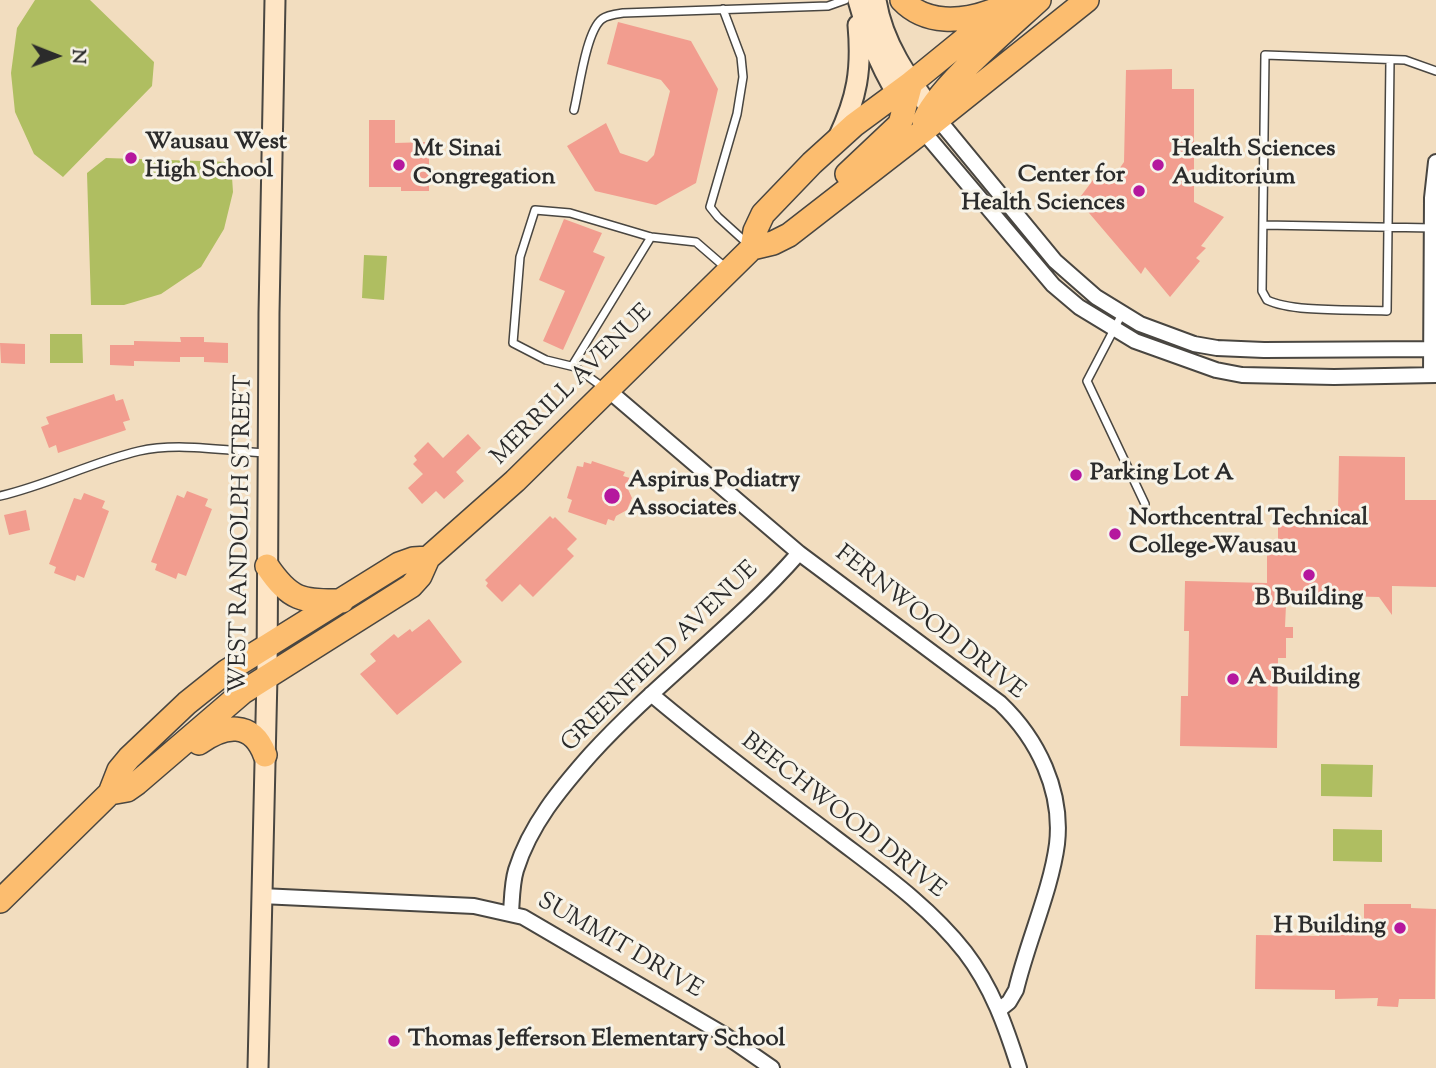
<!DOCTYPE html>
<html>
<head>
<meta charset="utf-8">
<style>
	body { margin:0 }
	#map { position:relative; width:1436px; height:1068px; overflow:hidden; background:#f2ddbf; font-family:"Sorts Mill Goudy",serif }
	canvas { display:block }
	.north { position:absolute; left:21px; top:21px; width:70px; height:70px; -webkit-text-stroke:5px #f7f3e8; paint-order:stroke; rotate:91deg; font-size:19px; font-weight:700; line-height:28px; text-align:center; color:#2b2b2b }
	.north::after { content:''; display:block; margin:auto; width:24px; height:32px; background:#2b2b2b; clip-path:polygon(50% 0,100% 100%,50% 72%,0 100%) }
</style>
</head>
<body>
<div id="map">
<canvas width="1436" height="1068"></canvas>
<div class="north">N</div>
</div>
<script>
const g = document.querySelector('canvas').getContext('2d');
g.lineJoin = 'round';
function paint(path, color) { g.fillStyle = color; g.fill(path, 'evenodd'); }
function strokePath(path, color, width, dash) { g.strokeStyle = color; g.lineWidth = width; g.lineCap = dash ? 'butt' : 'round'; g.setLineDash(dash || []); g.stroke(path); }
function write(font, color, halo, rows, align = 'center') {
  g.font = font + ' "Sorts Mill Goudy",serif'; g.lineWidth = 6; g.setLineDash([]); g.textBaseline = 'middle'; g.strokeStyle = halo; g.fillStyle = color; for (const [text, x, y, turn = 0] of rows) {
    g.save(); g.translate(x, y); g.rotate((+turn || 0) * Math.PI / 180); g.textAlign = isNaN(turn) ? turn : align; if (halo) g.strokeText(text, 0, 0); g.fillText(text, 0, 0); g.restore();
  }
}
paint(new Path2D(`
	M 35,0 L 90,0 L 154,62 L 152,86 L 63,177 L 34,154 L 15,112 L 11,73 L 17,28 Z
	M 106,158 L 231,162 L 233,192 L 224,229 L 201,267 L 161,294 L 124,305 L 91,305 L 87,173 Z
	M 364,255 L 387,256 L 384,300 L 362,298 Z
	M 50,334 L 82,334 L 83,363 L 50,363 Z
	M 1321,764 L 1373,765 L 1372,797 L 1321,796 Z
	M 1333,829 L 1382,830 L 1382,862 L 1333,861 Z`), '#afbe61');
paint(new Path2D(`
	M 618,22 L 691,41 L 718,89 L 696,183 L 656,205 L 595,191 L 567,146 L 606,123 L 620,153 L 647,162 L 654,155 L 670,91 L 661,80 L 607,64 Z
	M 1172,69 L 1172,89 L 1194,89 L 1194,202 L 1224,217 L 1201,246 L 1206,248 L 1196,258 L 1200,261 L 1170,297 L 1145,267 L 1141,274 L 1078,200 L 1099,172 L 1110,182 L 1124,162 L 1126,70 Z
	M 369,120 L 395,120 L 395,143 L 429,142 L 429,191 L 401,191 L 401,187 L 369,187 Z
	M 564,219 L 602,233 L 593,252 L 605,257 L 563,350 L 543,341 L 565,291 L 539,280 Z
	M 180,337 L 204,337 L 204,342 L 228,343 L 228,363 L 204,362 L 204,357 L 180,357 L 180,362 L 134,361 L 134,366 L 110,365 L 110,345 L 134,345 L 134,341 L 181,342 Z
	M 0,343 L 25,344 L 25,364 L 1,363 Z
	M 114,394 L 116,401 L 123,399 L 130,420 L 123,422 L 126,430 L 58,453 L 56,445 L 49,448 L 41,427 L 49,424 L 46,417 Z
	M 468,434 L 481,448 L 456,472 L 464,481 L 444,499 L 436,491 L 422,504 L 408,488 L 423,474 L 413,464 L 417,460 L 414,456 L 428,442 L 443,458 Z
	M 1339,456 L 1405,457 L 1405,500 L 1436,500 L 1436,587 L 1392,586 L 1392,615 L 1379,597 L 1342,596 L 1334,606 L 1286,605 L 1285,627 L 1293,627 L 1293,638 L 1286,638 L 1286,658 L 1278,658 L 1277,748 L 1180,746 L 1181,696 L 1188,696 L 1189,631 L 1184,631 L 1185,581 L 1267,583 L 1267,550 L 1278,550 L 1278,519 L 1327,520 L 1327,510 L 1338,510 Z
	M 592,461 L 625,472 L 623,476 L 630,478 L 627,487 L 632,498 L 627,510 L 616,516 L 614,521 L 608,519 L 606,525 L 568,512 L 572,500 L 567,498 L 577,466 L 583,467 L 584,462 L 591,464 Z
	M 187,491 L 208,499 L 205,506 L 212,509 L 186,576 L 178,573 L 176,579 L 155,570 L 157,564 L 151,562 L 177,495 L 184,498 Z
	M 84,493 L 105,501 L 102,508 L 109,511 L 84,578 L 77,575 L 75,581 L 54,573 L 56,567 L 49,564 L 74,498 L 81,500 Z
	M 26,510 L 30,530 L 9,535 L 4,515 Z
	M 550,516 L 553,519 L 555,517 L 577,539 L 567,549 L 574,556 L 533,597 L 520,584 L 502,602 L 486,586 L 488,583 L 485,580 Z
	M 429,619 L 462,662 L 397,715 L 360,674 L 376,661 L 370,654 L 394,634 L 398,638 L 410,629 L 412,632 Z
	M 1364,904 L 1411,904 L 1411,908 L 1436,909 L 1435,999 L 1399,999 L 1398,1007 L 1377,1006 L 1378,998 L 1335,999 L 1335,990 L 1255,989 L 1256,935 L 1319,936 L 1320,923 L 1364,924 Z`), '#f29d8f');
const lane = new Path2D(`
	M 723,9 L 741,57 L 743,77 L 737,114 L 710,207 L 718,217 L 749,245
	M 1390,60 L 1387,311 C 1356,309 1294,313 1267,300 L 1262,291 L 1265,55 L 1405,60 L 1436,71
	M 574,110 C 579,90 586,31 602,19 C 607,15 616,14 623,13 L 828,6 L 845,0
	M 1263,225 L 1434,228
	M 1122,314 L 1087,381 L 1145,504
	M 572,366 L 651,237
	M 604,388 L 575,367 L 546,360 L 513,343 L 520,257 L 535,210 L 570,213 L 651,237 L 696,242 L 726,268
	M 0,496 C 48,485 92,462 139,451 C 177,442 228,451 268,453`);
const street = new Path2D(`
	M 938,119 L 1055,261 L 1096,297 L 1140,324 L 1194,344 L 1217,348 L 1264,350 L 1436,349
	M 923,131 L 1053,285 L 1079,307 L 1135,341 L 1216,370 L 1242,375 L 1334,377 L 1436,375
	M 1431,375 L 1432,198 L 1436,162
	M 608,390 L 799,553 L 1000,703 C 1038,739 1063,791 1057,844 C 1051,890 1027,943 1016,990 L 1009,1002 L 999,1010
	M 651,694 C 710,744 772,790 833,836 C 880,872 928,905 965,952 C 992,987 1006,1027 1019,1068
	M 261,896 L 474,906 L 523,917 L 723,1034 L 772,1068
	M 511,913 C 512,899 512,883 516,870 C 530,825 560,789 591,754 C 656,683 735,626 799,553`);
const secondary = new Path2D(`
	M 858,0 C 868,36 882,73 904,104
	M 876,0 C 883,46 911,82 938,119
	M 838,138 C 857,98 862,70 858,25
	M 258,1068 L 267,676 L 269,313 L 275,0`);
const primary = new Path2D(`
	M 902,0 C 926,25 962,22 992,11
	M 924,122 C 933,92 1012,25 1039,0
	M 847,174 L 900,124 L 911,83
	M 752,248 L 755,231 L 763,214 L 812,163 L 854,125 L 911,83 L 1013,0
	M 267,566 C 290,600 302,602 342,601
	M 199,743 C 224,725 252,720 265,755
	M 110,793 L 127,790 L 137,783 L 243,692 L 411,586 L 420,576 L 428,558 L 515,481 L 752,248 L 773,243 L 789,235 L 923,131 L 1087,0
	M 0,901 L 110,793 L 119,770 L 129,758 L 187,703 L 227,671 L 399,564 L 413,559 L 428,558`);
strokePath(lane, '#494641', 10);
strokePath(street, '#494641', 18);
strokePath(secondary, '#494641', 23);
strokePath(primary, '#494641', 26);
strokePath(lane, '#fff', 7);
strokePath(street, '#fff', 14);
strokePath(secondary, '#fee5c5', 19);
strokePath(primary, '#fcbd6f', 23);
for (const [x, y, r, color] of [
	[131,158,7,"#b5179e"],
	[399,165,7,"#b5179e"],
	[1158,165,7,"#b5179e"],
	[1139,191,7,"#b5179e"],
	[1076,475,7,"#b5179e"],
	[612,496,9,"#b5179e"],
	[1115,534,7,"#b5179e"],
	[1309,575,7,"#b5179e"],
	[1233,679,7,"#b5179e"],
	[1400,928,7,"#b5179e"],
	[394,1041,7,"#b5179e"]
]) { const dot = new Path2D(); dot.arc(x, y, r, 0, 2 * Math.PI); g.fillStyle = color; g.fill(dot); strokePath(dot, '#f7f3e8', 2.5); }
write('bold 24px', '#2b2b2b', '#f7f3e8', [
	["Wausau West",145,144],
	["High School",145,172],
	["Mt Sinai",413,151],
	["Congregation",413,179],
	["Health Sciences",1172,151],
	["Auditorium",1172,179],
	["Center for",1125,177,"right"],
	["Health Sciences",1125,205,"right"],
	["Parking Lot A",1090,475],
	["Aspirus Podiatry",628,482],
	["Associates",628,510],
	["Northcentral Technical",1129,520],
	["College-Wausau",1129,548],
	["B Building",1309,600,"center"],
	["A Building",1247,679],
	["H Building",1386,928,"right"],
	["Thomas Jefferson Elementary School",408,1041]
], 'left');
write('24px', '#2b2b2b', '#f7f3e8', [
	["MERRILL AVENUE",573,386,-45],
	["WEST RANDOLPH STREET",243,534,-89],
	["FERNWOOD DRIVE",929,624,38],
	["GREENFIELD AVENUE",661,658,-44],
	["BEECHWOOD DRIVE",842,817,38],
	["SUMMIT DRIVE",619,947,30]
]);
</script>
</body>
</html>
